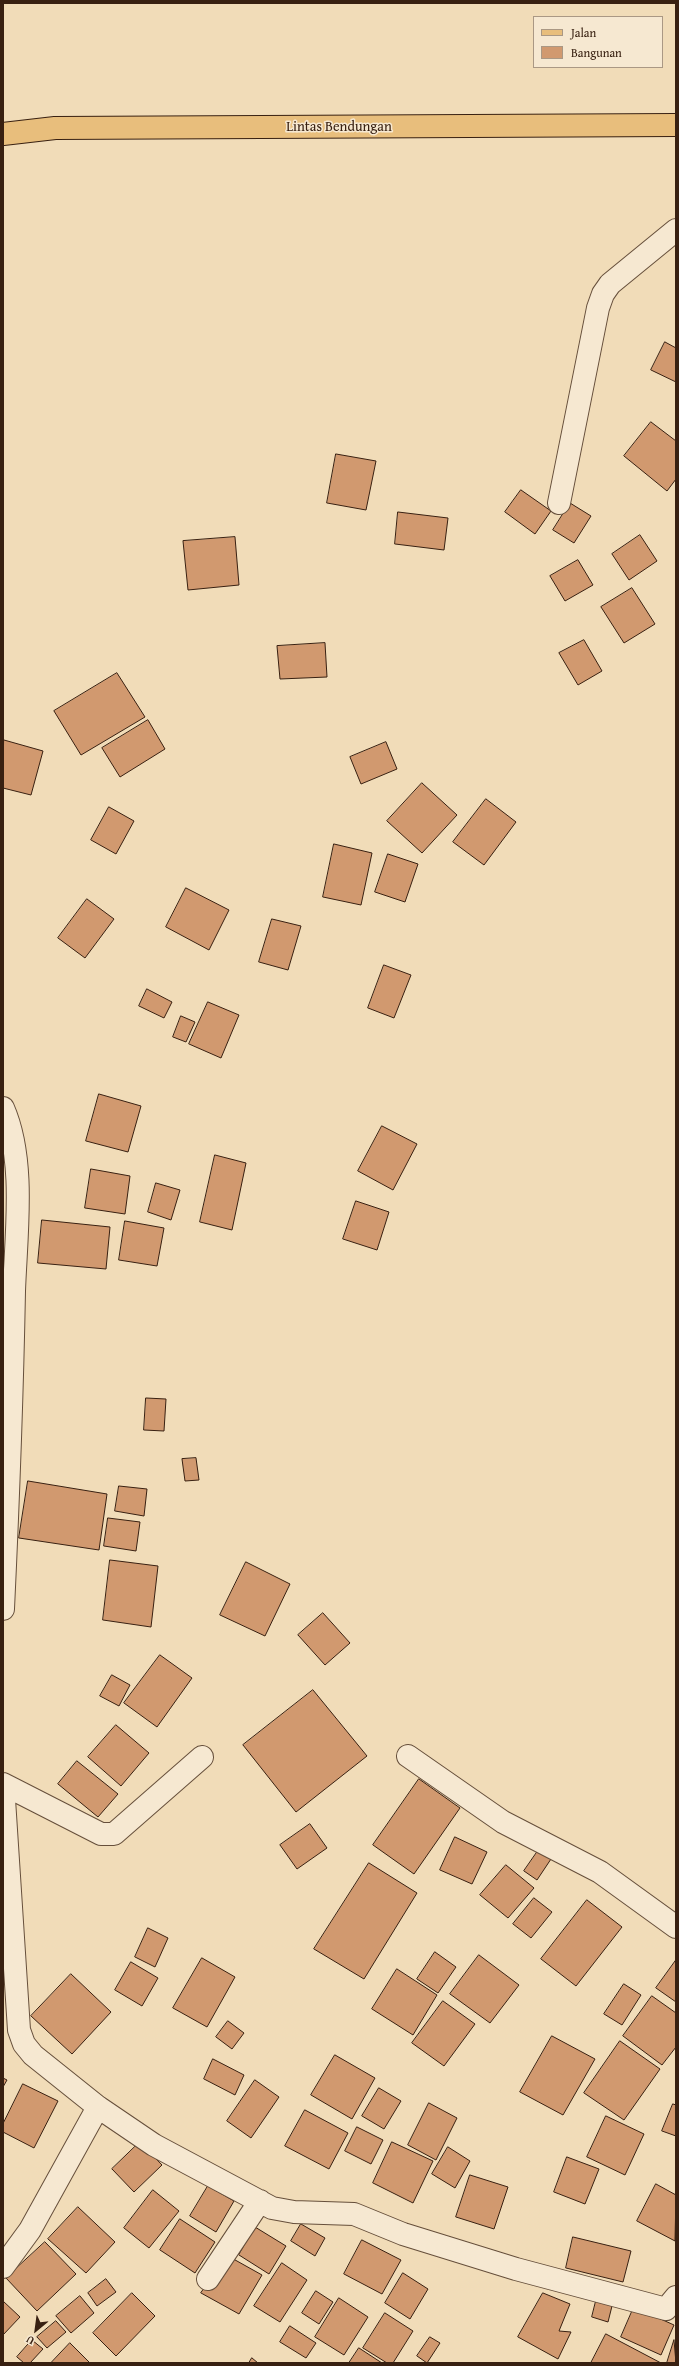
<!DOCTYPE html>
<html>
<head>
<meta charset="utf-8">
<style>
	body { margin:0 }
	#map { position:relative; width:679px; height:2366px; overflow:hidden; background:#f1dcb8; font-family:"Gentium Book Plus",serif }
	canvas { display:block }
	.frame { position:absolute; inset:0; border:4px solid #382011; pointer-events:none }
	.legend { position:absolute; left:533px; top:16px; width:130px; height:52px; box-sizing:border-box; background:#f6e8d1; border:1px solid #aa9884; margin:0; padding:5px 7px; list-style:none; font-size:12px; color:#382011 }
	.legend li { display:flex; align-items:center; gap:8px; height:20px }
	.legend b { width:20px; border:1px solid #aa9884 }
	.north { position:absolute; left:16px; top:2310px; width:40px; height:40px; -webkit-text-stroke:3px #f6e8d1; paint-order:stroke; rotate:209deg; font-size:11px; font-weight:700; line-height:16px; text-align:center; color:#382011 }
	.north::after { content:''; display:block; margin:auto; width:14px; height:18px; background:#382011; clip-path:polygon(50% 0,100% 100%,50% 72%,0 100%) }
</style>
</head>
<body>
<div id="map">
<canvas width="679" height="2366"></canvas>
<div class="frame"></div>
<ul class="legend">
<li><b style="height:5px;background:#e8be7c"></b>Jalan</li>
<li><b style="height:11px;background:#d1996f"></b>Bangunan</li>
</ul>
<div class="north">U</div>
</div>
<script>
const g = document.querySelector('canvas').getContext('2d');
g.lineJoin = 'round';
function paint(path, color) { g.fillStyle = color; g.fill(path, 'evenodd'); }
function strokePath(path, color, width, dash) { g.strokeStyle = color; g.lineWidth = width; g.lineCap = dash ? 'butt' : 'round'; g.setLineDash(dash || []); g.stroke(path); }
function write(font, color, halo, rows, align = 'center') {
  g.font = font + ' "Gentium Book Plus",serif'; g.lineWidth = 3; g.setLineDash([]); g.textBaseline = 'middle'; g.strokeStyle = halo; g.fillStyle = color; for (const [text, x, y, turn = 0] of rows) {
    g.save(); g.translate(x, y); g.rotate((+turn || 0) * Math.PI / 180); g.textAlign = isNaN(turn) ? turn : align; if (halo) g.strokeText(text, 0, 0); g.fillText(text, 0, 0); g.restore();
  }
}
const building = new Path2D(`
	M 665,342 L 676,348 L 676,382 L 651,370 Z
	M 651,422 L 676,441 L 676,479 L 667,491 L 624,456 Z
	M 336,454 L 376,461 L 366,510 L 327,503 Z
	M 521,490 L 551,511 L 535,534 L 505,512 Z
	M 570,503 L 591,516 L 574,543 L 553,530 Z
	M 398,512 L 448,518 L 444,550 L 395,544 Z
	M 640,535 L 657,561 L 629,580 L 612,554 Z
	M 235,537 L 239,585 L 188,590 L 183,541 Z
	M 578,560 L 593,585 L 565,601 L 550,576 Z
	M 632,588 L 655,624 L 624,643 L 601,607 Z
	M 584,640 L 602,671 L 578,685 L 559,653 Z
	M 325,643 L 327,677 L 280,679 L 277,646 Z
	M 117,673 L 145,717 L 81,755 L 54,711 Z
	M 148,720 L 165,749 L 120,777 L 102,748 Z
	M 4,740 L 43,751 L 31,795 L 3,788 Z
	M 386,742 L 397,769 L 361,784 L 350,757 Z
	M 422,783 L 457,815 L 422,853 L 387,821 Z
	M 486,799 L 516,822 L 484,865 L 453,842 Z
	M 109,807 L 134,821 L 116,854 L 91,840 Z
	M 334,844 L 372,853 L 361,905 L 323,897 Z
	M 388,854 L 418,864 L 405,902 L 375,892 Z
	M 186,888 L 229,910 L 209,950 L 166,927 Z
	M 87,899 L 114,919 L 85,958 L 58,938 Z
	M 272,919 L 301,926 L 288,970 L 259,962 Z
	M 384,965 L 411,975 L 394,1018 L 368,1008 Z
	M 147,989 L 172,1002 L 164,1018 L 139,1006 Z
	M 208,1002 L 239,1015 L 221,1058 L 189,1044 Z
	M 181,1016 L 195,1022 L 186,1042 L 173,1037 Z
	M 99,1094 L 141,1106 L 128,1152 L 86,1141 Z
	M 382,1126 L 417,1144 L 393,1190 L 358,1171 Z
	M 215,1155 L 246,1163 L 232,1230 L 200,1222 Z
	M 91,1169 L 130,1176 L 125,1214 L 85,1208 Z
	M 156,1183 L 180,1190 L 171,1220 L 148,1212 Z
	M 356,1201 L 389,1212 L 377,1250 L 343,1239 Z
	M 42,1220 L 110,1227 L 106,1269 L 38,1263 Z
	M 125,1221 L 164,1228 L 157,1266 L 119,1260 Z
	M 146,1398 L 166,1399 L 164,1431 L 144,1430 Z
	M 196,1458 L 199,1480 L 185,1481 L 182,1459 Z
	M 28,1481 L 107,1494 L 99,1550 L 19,1538 Z
	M 119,1486 L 147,1489 L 144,1516 L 115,1511 Z
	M 108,1518 L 140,1522 L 136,1551 L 104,1546 Z
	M 110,1560 L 158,1566 L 151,1627 L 103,1620 Z
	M 246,1562 L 290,1584 L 265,1636 L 220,1615 Z
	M 323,1613 L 350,1643 L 325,1665 L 298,1635 Z
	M 160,1655 L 192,1678 L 157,1727 L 124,1703 Z
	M 112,1675 L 130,1685 L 119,1706 L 100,1696 Z
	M 313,1690 L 367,1756 L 296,1812 L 243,1745 Z
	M 116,1725 L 149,1753 L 121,1786 L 88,1757 Z
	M 77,1761 L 118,1794 L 98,1817 L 58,1784 Z
	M 419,1779 L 460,1808 L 414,1874 L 373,1845 Z
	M 310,1824 L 327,1848 L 297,1869 L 280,1845 Z
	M 455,1837 L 487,1852 L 472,1884 L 440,1870 Z
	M 540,1848 L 553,1856 L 537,1880 L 524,1871 Z
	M 369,1863 L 417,1893 L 364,1979 L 314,1949 Z
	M 506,1865 L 534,1888 L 508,1918 L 480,1895 Z
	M 534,1898 L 552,1912 L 531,1938 L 513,1924 Z
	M 587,1900 L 622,1927 L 576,1986 L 541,1959 Z
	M 148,1928 L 168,1938 L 155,1967 L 135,1957 Z
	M 435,1952 L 456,1967 L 438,1993 L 417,1979 Z
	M 479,1955 L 519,1985 L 490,2023 L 450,1994 Z
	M 202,1958 L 235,1977 L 207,2027 L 173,2008 Z
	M 676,1960 L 676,2002 L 656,1988 Z
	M 131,1962 L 158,1978 L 142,2006 L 115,1990 Z
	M 397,1969 L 437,1995 L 413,2035 L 372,2009 Z
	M 71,1974 L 111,2012 L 72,2054 L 31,2016 Z
	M 624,1984 L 641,1995 L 622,2025 L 604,2014 Z
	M 652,1996 L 676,2013 L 676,2047 L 662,2065 L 623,2036 Z
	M 443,2001 L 475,2024 L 444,2066 L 412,2043 Z
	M 228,2021 L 244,2033 L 232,2049 L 216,2037 Z
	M 552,2036 L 595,2059 L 563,2115 L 520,2092 Z
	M 620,2041 L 660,2069 L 624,2120 L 584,2093 Z
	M 335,2055 L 375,2078 L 352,2119 L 311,2095 Z
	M 213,2059 L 244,2075 L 235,2095 L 204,2079 Z
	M 3,2078 L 7,2080 L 3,2087 Z
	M 255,2080 L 279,2097 L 251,2138 L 227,2121 Z
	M 23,2084 L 58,2101 L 34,2148 L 3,2132 L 3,2124 Z
	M 379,2088 L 401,2101 L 384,2129 L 362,2116 Z
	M 429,2103 L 457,2118 L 436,2160 L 408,2145 Z
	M 673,2104 L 676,2105 L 676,2136 L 662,2131 Z
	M 305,2110 L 348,2133 L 329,2169 L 285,2146 Z
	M 606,2116 L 644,2134 L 625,2175 L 587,2157 Z
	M 357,2127 L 383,2140 L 371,2164 L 345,2151 Z
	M 140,2142 L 162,2165 L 134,2192 L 112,2169 Z
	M 392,2142 L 433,2161 L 413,2203 L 373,2183 Z
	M 448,2147 L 470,2161 L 455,2188 L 432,2174 Z
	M 567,2157 L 599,2169 L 585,2204 L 554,2192 Z
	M 470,2175 L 508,2187 L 494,2229 L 456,2217 Z
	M 656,2184 L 676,2195 L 675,2241 L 637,2221 Z
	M 208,2186 L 234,2201 L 216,2232 L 190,2216 Z
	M 153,2190 L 179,2211 L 149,2248 L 124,2228 Z
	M 78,2207 L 115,2242 L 86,2273 L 48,2239 Z
	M 180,2219 L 215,2242 L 195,2273 L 160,2250 Z
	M 301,2224 L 325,2238 L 315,2256 L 291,2241 Z
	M 255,2227 L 286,2246 L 269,2274 L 239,2255 Z
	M 573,2237 L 631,2251 L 623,2282 L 566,2268 Z
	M 362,2240 L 401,2260 L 382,2294 L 344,2274 Z
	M 45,2242 L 76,2274 L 37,2311 L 6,2278 Z
	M 228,2256 L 262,2275 L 239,2314 L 201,2293 Z
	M 282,2263 L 307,2280 L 280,2322 L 254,2306 Z
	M 403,2273 L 428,2289 L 410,2319 L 385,2303 Z
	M 106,2279 L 116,2292 L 97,2306 L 88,2293 Z
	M 316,2291 L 333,2302 L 319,2324 L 302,2313 Z
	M 132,2293 L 155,2316 L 116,2356 L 93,2333 Z
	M 543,2293 L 570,2304 L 559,2331 L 571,2332 L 558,2359 L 518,2337 Z
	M 80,2296 L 94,2313 L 71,2333 L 56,2316 Z
	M 597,2297 L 613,2302 L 608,2322 L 592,2317 Z
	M 339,2298 L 368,2317 L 344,2355 L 315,2337 Z
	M 3,2301 L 20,2317 L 3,2335 Z
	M 634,2307 L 674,2325 L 661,2355 L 621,2337 Z
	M 385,2313 L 413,2331 L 393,2363 L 387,2363 L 363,2348 Z
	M 56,2321 L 66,2332 L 47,2348 L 37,2337 Z
	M 290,2326 L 316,2343 L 306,2358 L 280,2342 Z
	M 606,2334 L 661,2363 L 591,2363 Z
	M 430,2337 L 440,2343 L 427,2363 L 417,2356 Z
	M 32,2340 L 43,2349 L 30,2363 L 24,2363 L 17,2357 Z
	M 674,2340 L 676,2363 L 667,2363 Z
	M 70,2343 L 90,2363 L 51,2363 Z
	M 359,2348 L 382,2363 L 349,2363 Z
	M 252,2358 L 258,2363 L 249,2363 Z`);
paint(building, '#d1996f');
strokePath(building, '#382011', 1);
const minor = new Path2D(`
	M 559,503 L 598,308 L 603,294 L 610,284 L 676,230
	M 3,1108 C 26,1160 16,1234 14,1291 C 12,1397 8,1503 3,1609
	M 408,1756 L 503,1822 L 600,1872 L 676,1927
	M 3,1784 L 19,2030 L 24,2044 L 33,2055 L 98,2107 L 154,2145 L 272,2208 L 294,2212 L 354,2214 L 403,2234 L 516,2269 L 666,2309 L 676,2297
	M 3,1784 L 101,1834 L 114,1834 L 202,1757
	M 3,2267 L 30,2230 L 98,2107
	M 208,2279 L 260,2201`);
const major = new Path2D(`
	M 3,134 L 55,128 L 676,125`);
strokePath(minor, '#664f3b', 24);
strokePath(major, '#382011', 24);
strokePath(minor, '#f6e8d1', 22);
strokePath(major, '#e8be7c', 22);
write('14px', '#382011', '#f6e8d1', [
	["Lintas Bendungan",339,127]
]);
</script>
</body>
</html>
